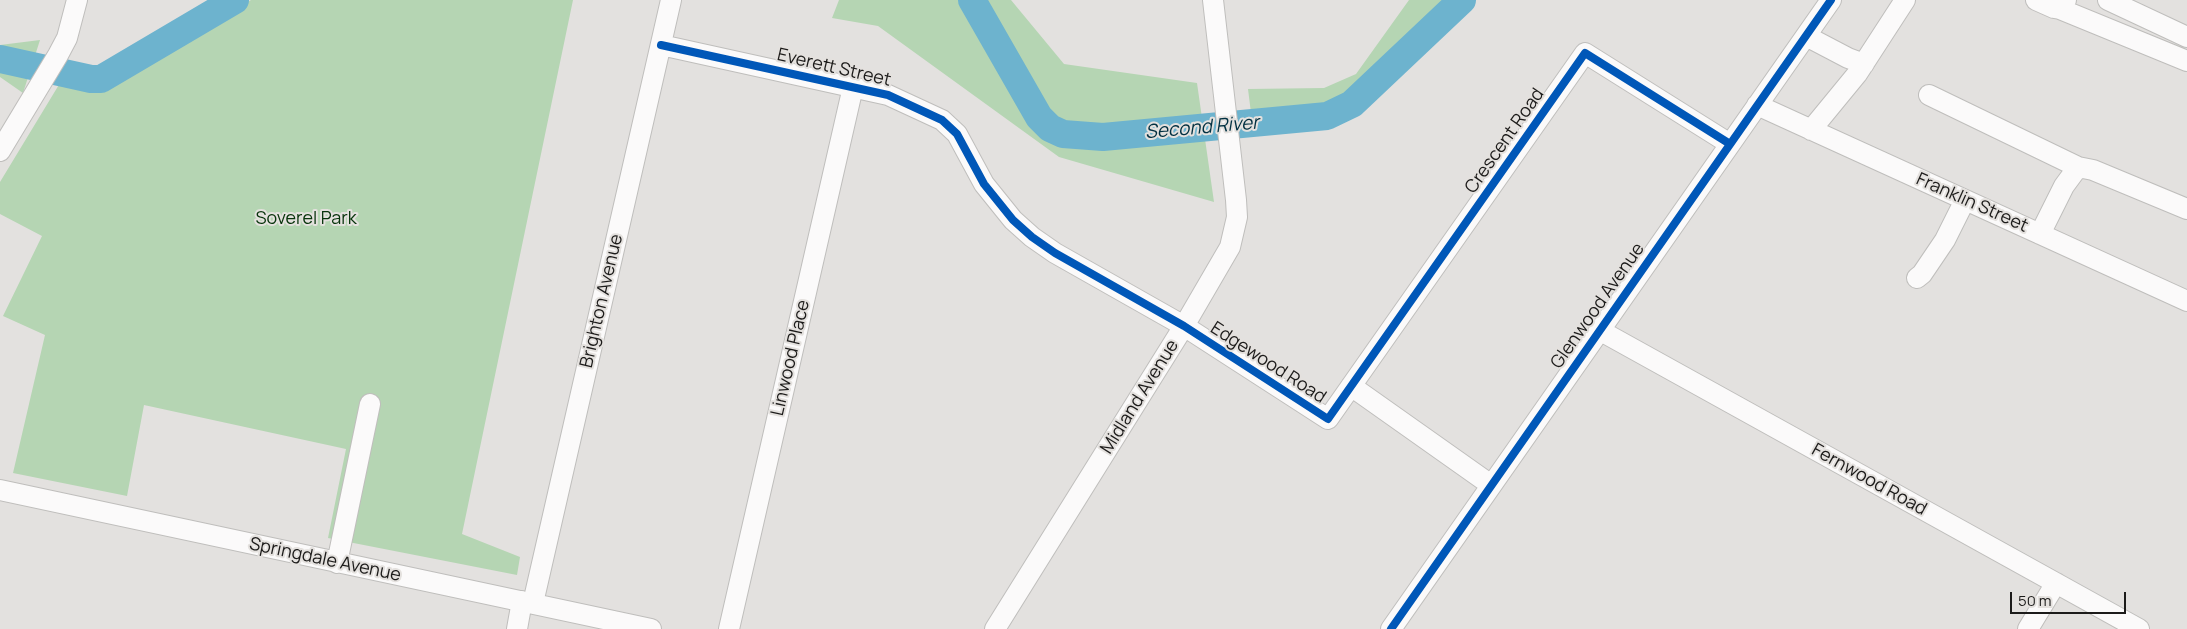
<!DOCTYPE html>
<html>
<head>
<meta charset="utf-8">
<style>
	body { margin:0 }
	#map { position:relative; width:2187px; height:629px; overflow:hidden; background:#e3e1df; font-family:Manrope,sans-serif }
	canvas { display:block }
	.scale { position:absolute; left:2010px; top:592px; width:116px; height:22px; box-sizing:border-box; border:2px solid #1c1b1a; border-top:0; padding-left:6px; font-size:15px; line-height:18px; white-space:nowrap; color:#1c1b1a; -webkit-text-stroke:4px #e4e1de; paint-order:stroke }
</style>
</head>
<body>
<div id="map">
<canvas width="2187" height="629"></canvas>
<div class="scale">50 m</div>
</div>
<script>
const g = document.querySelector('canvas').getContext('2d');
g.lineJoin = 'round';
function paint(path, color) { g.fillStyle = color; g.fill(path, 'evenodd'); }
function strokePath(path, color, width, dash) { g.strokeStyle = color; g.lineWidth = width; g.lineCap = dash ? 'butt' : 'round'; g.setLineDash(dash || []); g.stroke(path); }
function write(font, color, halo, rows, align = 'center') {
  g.font = font + ' Manrope,sans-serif'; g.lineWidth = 4; g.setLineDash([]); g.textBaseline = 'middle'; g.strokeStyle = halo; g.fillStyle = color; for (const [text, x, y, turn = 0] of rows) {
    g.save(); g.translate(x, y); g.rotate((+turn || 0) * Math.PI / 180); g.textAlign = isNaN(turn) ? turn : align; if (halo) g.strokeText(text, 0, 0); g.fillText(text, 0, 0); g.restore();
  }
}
paint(new Path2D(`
	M 251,0 L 573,0 L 462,534 L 520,557 L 517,575 L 328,538 L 346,449 L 144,405 L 127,496 L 13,473 L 45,335 L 3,316 L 42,236 L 0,214 L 0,182 L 60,83 L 99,91 Z
	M 839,0 L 1011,0 L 1064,64 L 1197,83 L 1214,202 L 1059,157 L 878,26 L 832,18 Z
	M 1409,0 L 1476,0 L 1351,110 L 1252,121 L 1248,89 L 1324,88 L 1356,74 Z
	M 40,40 L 23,93 L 0,77 L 0,45 Z`), '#b5d5b3');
strokePath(new Path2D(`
	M 972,0 L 1039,117 L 1050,128 L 1063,134 L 1103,137 L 1327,116 L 1352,104 L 1462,0
	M 0,59 L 91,79 L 101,79 L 235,0`), '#6db3ce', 28);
const minor = new Path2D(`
	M 2036,0 L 2054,8 L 2060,9 L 2066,0
	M 2108,0 L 2187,37
	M 2060,9 L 2187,61
	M 1806,36 L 1848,58 L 1864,64
	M 661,45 L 888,95 L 942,120 L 957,134 L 984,184 L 1013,220 L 1032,237 L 1055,253 L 1184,326 L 1328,419 L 1585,53 L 1730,144
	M 1929,95 L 2078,167
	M 1757,105 L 2187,301
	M 1811,130 L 1857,74 L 1905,0
	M 0,151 L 58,55 L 67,38 L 77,0
	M 2040,234 L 2064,186 L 2078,167 L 2093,170 L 2187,209
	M 1917,278 L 1922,274 L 1945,240 L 1965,200
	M 1599,330 L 2139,629
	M 1351,386 L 1491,485
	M 0,490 L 651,629
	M 337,563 L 370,404
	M 533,603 L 671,0
	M 517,629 L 522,601
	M 729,629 L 853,87
	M 995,629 L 1184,326 L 1230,247 L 1237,217 L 1236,200 L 1213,0
	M 1391,629 L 1831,0
	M 2028,629 L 2056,583`);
strokePath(minor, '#bfbebc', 22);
strokePath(minor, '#fbfafa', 20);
strokePath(new Path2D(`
	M 661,45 L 888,95 L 942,120 L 957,134 L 984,184 L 1013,220 L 1032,237 L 1055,253 L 1184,326 L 1328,419 L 1585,53 L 1730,144
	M 1391,629 L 1831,0`), '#0057b8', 8);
write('18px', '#1c1b1a', '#e4e1de', [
	["Everett Street",834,68,13],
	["Crescent Road",1505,141,-55],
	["Franklin Street",1972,203,24],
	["Brighton Avenue",602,301,-77],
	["Glenwood Avenue",1598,306,-55],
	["Linwood Place",791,358,-77],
	["Edgewood Road",1268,363,33],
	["Midland Avenue",1140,397,-58],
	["Fernwood Road",1869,480,29],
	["Springdale Avenue",325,560,12]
]);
write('18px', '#07340b', '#e4e1de', [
	["Soverel Park",306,219]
]);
write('italic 19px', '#013041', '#e4e1de', [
	["Second River",1202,128,-5]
]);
</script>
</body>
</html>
